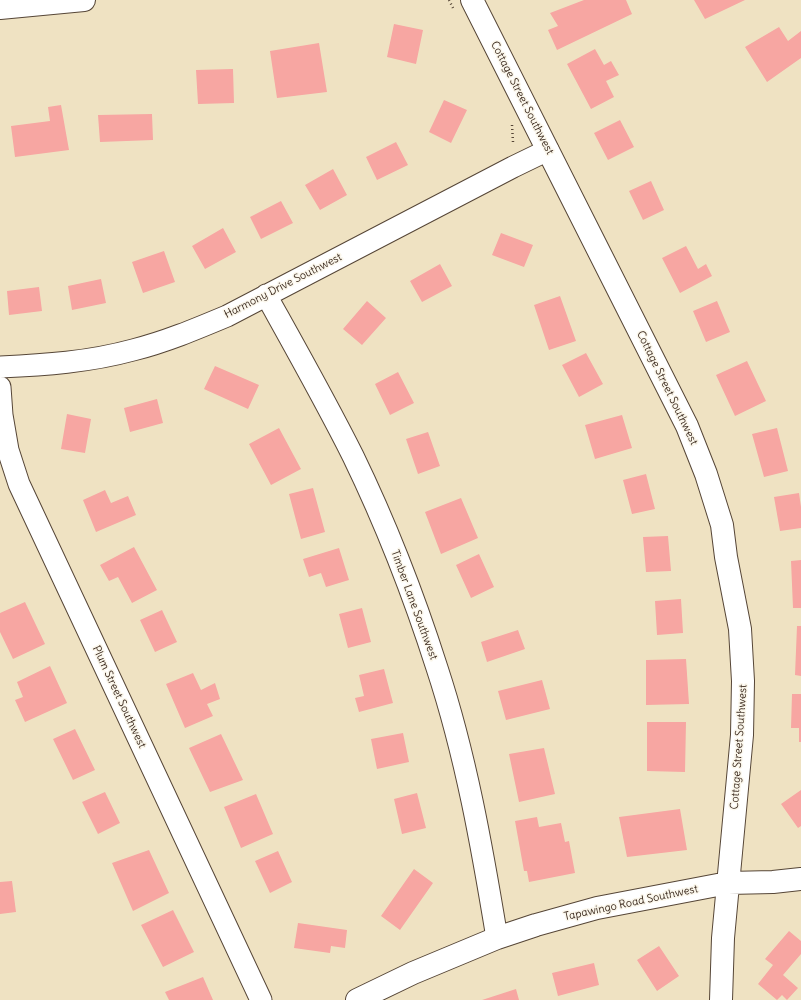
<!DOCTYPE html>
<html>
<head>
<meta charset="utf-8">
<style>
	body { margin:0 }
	canvas { display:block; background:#efe2c2 }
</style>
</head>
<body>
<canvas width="801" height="1000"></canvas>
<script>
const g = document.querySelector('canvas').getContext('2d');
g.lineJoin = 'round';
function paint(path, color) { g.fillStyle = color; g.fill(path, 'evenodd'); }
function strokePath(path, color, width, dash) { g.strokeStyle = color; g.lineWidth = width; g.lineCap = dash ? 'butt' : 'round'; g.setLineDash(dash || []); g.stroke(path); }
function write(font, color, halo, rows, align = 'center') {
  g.font = font + ' Delius,sans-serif'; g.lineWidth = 3; g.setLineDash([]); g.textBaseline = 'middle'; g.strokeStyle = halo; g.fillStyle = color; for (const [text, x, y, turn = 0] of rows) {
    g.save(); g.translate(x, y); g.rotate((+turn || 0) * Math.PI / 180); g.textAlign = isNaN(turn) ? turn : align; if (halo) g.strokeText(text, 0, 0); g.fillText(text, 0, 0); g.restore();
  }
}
paint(new Path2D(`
	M 584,0 L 626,0 L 632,14 L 557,50 L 548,30 L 558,26 L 550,13 Z
	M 694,0 L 745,0 L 705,19 Z
	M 394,24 L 423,30 L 416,64 L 387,57 Z
	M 779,27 L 788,41 L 801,31 L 801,58 L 767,82 L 745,47 Z
	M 319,43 L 327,92 L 277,98 L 270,51 Z
	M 595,49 L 604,65 L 611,61 L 619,75 L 606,81 L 614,97 L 591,109 L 567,64 Z
	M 233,69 L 234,103 L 198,104 L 196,70 Z
	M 444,100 L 467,110 L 451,143 L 429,132 Z
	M 61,105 L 69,150 L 15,157 L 11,126 L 50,121 L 48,107 Z
	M 152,114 L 153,140 L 100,142 L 98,115 Z
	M 620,120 L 634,147 L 608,160 L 594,133 Z
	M 396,142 L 408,165 L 377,180 L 366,157 Z
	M 333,169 L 347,195 L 320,210 L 305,185 Z
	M 651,181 L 664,210 L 643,220 L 629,191 Z
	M 281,201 L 293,223 L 261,239 L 250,217 Z
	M 223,228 L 236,252 L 205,269 L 192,246 Z
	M 501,233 L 533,245 L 524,267 L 492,255 Z
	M 686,246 L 698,269 L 706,264 L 712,276 L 680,293 L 662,258 Z
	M 164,251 L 175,282 L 143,293 L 132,262 Z
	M 440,264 L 452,286 L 422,302 L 410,281 Z
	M 101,279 L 106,303 L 72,310 L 68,286 Z
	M 39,287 L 42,311 L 9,315 L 7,291 Z
	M 560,296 L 576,341 L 549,350 L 534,305 Z
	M 367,301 L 386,318 L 362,345 L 343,329 Z
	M 717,301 L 730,332 L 706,342 L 693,311 Z
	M 586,353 L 603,384 L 579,397 L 562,365 Z
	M 747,361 L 766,401 L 735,416 L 716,375 Z
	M 215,366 L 259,385 L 248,409 L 204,389 Z
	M 398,372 L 414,403 L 390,415 L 375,384 Z
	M 157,399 L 163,423 L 130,432 L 124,408 Z
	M 67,414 L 91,419 L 85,453 L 61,449 Z
	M 622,415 L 632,448 L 595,459 L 585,425 Z
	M 279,428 L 301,469 L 271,485 L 249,444 Z
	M 777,428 L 788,471 L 764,477 L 752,434 Z
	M 428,432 L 440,466 L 418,474 L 406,439 Z
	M 646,474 L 655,509 L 632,514 L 623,480 Z
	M 313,488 L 325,532 L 301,539 L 289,494 Z
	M 105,490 L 111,503 L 128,496 L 136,515 L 96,532 L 83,500 Z
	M 799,493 L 801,507 L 801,528 L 780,531 L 774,497 Z
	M 461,498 L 478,538 L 441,554 L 425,512 Z
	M 668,536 L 671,571 L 646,572 L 643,537 Z
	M 134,547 L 157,590 L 132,603 L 118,577 L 109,581 L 100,565 Z
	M 339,548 L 349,580 L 326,587 L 321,573 L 309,577 L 303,559 Z
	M 479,554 L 494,587 L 471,598 L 456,565 Z
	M 801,560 L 801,608 L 793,608 L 791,561 Z
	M 681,599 L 683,633 L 657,635 L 655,601 Z
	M 25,602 L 45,644 L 13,659 L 0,632 L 0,613 Z
	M 362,608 L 371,642 L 348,648 L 339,614 Z
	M 162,610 L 177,642 L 155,652 L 140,620 Z
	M 797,626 L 801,626 L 801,676 L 795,675 Z
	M 518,630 L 525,649 L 487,662 L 481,642 Z
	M 686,659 L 689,704 L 646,705 L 646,660 Z
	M 50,666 L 67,703 L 25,722 L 15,700 L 23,697 L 17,682 Z
	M 384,669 L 393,703 L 359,712 L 355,698 L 364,696 L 359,675 Z
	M 193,673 L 201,690 L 215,683 L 220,699 L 207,704 L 213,716 L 185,728 L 166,684 Z
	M 542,680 L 550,709 L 506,720 L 498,691 Z
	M 792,694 L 801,694 L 801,742 L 799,742 L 799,728 L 791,728 Z
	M 647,722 L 686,722 L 685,772 L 647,771 Z
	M 75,729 L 95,770 L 73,780 L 53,739 Z
	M 403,733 L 409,762 L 377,769 L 371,739 Z
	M 221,734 L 243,780 L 210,792 L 189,748 Z
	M 544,748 L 555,794 L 519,802 L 509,754 Z
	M 801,790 L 801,826 L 798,828 L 781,804 Z
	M 105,792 L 120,823 L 98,834 L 82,802 Z
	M 417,793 L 426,828 L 402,834 L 394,799 Z
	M 256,794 L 273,834 L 241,848 L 224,807 Z
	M 680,809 L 687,850 L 627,857 L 619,817 Z
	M 537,817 L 539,827 L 561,823 L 565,842 L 569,841 L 575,873 L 529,882 L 527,871 L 524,871 L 515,821 Z
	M 149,850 L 169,893 L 133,911 L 112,863 Z
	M 278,851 L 292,882 L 270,893 L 255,861 Z
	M 414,869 L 433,883 L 400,930 L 381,916 Z
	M 12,881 L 16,912 L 0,914 L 0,882 Z
	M 173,910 L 194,952 L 163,967 L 141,925 Z
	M 298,923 L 347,930 L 345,948 L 331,946 L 330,953 L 294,948 Z
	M 789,931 L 801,941 L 801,954 L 783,975 L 798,988 L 787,1000 L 782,995 L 777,1000 L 758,984 L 773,965 L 765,959 Z
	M 659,946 L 679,976 L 657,991 L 637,960 Z
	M 594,963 L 599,985 L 558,996 L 552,973 Z
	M 203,977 L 213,1000 L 169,1000 L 165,992 Z
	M 516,989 L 519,1000 L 482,1000 Z`), '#f7a6a2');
const street = new Path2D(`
	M 266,295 C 296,349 326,402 353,456 C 386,524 414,596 437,668 C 466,756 482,847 497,938
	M 0,367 C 45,365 89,362 133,350 C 165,342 196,329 227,316 L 513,167 L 548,150
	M 0,387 L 2,415 L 8,450 L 19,484 L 261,1000`);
const secondary = new Path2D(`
	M 472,0 L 687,426 L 706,474 L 722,525 L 726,557 L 740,629 L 743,681 L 742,735 L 723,938 L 721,1000
	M 0,8 L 84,0
	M 357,1000 L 413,973 L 497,938 L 536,925 L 597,908 L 728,883 L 773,882 L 801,879`);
strokePath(street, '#564637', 23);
strokePath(secondary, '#564637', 24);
strokePath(new Path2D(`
	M 449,0 L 453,8
	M 512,125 L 513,142`), '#564637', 2.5, [1, 3]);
strokePath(street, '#fff', 21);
strokePath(secondary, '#fff', 22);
write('11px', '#3b2a1e', '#fbf7ec', [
	["Cottage Street Southwest",522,98,63],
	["Harmony Drive Southwest",283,286,-27],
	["Cottage Street Southwest",667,388,64],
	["Timber Lane Southwest",414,605,70],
	["Plum Street Southwest",119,697,65],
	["Cottage Street Southwest",739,747,-86],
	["Tapawingo Road Southwest",631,903,-12]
]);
</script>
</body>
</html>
